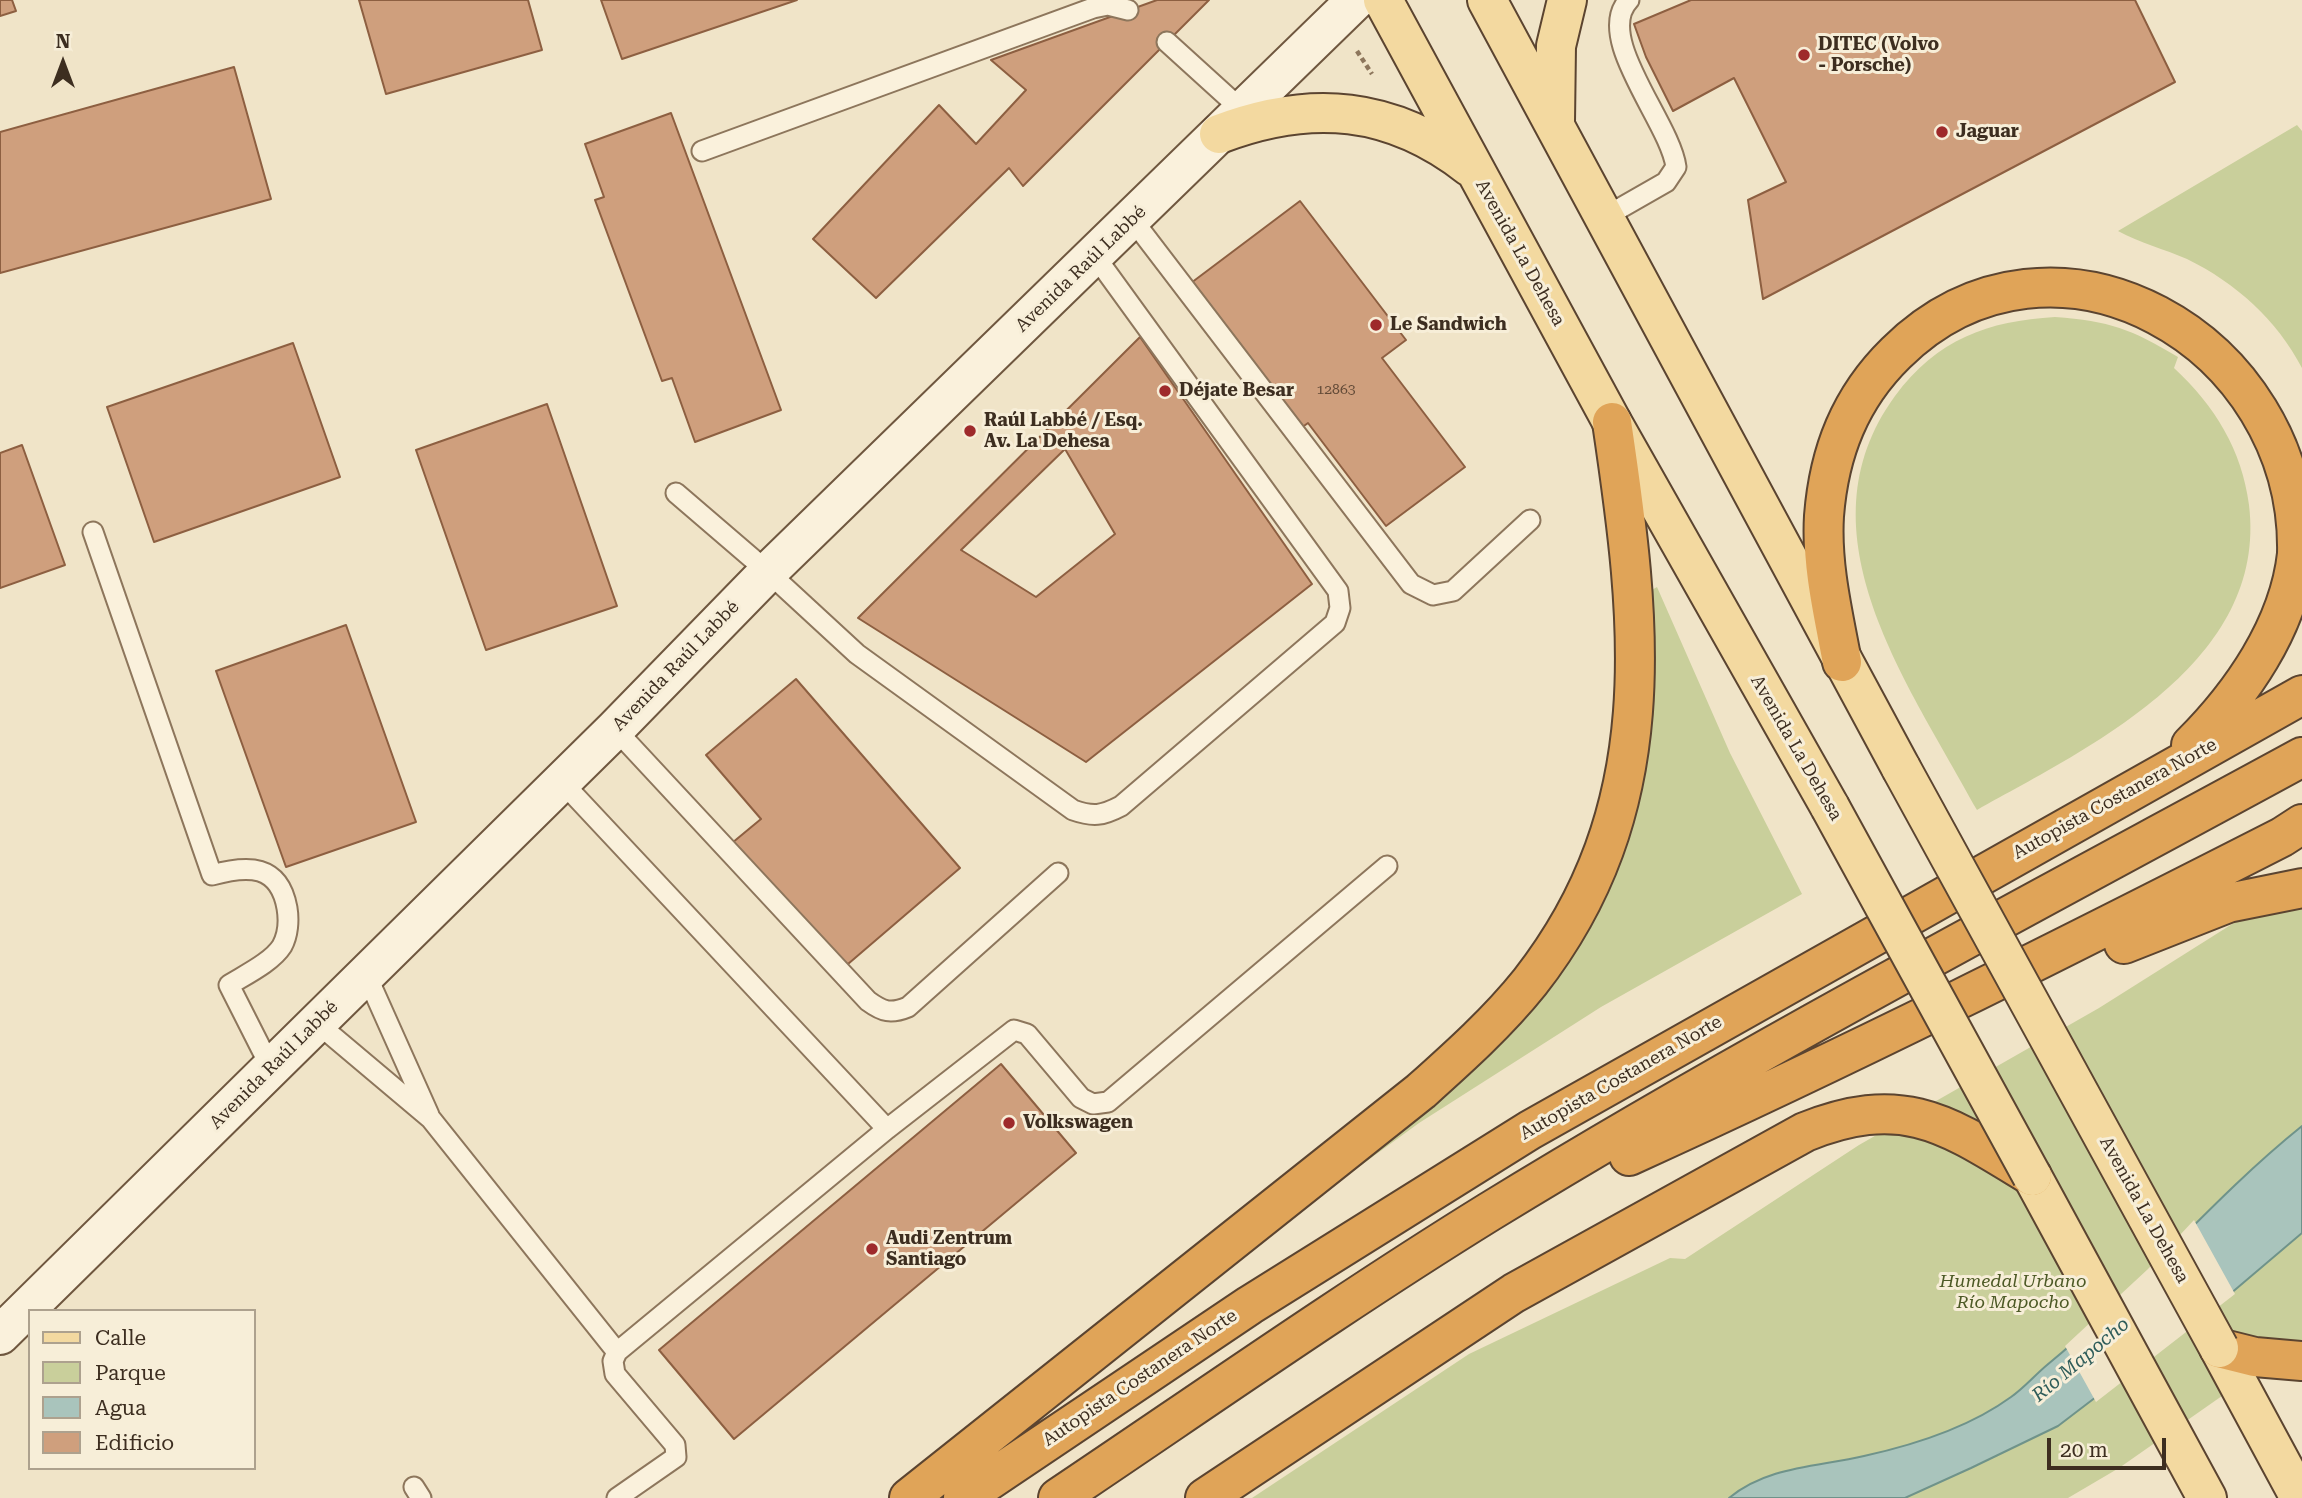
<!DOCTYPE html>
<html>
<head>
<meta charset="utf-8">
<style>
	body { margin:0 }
	#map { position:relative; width:2302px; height:1498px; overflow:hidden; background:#f0e4c8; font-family:"Roboto Serif",serif }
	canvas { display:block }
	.legend { position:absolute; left:28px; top:1309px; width:228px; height:161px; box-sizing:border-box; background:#f7eed8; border:2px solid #ada18e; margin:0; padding:9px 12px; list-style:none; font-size:21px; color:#3d2e20 }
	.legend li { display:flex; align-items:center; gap:14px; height:35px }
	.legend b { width:35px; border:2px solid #ada18e }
	.north { position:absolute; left:28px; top:28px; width:70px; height:70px; -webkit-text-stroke:5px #f7eed8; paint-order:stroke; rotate:0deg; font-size:19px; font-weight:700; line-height:28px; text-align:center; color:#3d2e20 }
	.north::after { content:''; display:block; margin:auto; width:24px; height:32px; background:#3d2e20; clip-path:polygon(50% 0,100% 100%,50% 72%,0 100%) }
	.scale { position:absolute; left:2047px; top:1438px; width:119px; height:32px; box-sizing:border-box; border:4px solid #3d2e20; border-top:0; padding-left:9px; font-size:21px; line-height:24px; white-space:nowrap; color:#3d2e20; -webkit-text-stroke:5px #f7eed8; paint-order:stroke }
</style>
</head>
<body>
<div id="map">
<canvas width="2302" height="1498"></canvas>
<ul class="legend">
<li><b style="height:9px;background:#f3d9a0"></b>Calle</li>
<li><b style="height:19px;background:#c9cf9b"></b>Parque</li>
<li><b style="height:19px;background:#a9c4bc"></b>Agua</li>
<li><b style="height:19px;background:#cf9f7d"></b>Edificio</li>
</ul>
<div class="north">N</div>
<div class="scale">20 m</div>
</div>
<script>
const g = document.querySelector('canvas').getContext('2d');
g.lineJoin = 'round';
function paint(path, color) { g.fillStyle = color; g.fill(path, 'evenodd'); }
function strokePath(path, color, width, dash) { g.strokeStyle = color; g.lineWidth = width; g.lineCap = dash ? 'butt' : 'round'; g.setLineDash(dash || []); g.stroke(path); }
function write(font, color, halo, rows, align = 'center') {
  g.font = font + ' "Roboto Serif",serif'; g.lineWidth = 6; g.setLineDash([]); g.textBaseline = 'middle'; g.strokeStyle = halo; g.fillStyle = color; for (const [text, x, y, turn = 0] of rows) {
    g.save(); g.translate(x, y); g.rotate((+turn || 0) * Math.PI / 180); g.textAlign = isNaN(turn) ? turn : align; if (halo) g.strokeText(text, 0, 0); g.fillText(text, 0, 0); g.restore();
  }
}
paint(new Path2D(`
	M 2297,125 L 2302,131 L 2302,368 C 2277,320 2236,283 2187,259 C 2164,249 2140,243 2118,231 Z
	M 2055,317 C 2110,321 2131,329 2178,357 L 2174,368 C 2215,406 2242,450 2249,505 C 2268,662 2092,746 1977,810 C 1910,685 1795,533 1895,396 C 1937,339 1988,321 2055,317 Z
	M 1657,587 L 1730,753 L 1802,894 L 1601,1007 L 1419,1123 L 1323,1193 L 1535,979 L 1650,680 L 1655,635 L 1650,591 Z
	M 2302,880 L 2302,1340 L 2119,1468 L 2068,1498 L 1252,1498 L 1469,1354 L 1670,1258 L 1685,1259 L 1859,1145 L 2099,1008 Z`), '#c9cf9b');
const water = new Path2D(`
	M 2302,1126 L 2302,1233 L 2223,1300 L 2058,1426 L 1971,1468 L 1905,1498 L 1729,1498 C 1768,1466 1817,1467 1864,1456 C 1914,1445 1970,1427 2011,1397 C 2024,1388 2035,1375 2047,1365 C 2137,1291 2211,1199 2302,1126 Z`);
paint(water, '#a9c4bc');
strokePath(water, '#6f938a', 2);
paint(new Path2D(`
	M 2194,1220 L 2235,1294 L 2096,1402 L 2065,1346 L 2148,1269 Z`), '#f0e4c8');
const building = new Path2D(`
	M 0,0 L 12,0 L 16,11 L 0,16 Z
	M 359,0 L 528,0 L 542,50 L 386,94 Z
	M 601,0 L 797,0 L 622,59 Z
	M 1157,0 L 1209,0 L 1023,186 L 1009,168 L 876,298 L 813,239 L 939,105 L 976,144 L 1026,90 L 991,60 Z
	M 1691,0 L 2135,0 L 2175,82 L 1763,299 L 1748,200 L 1786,182 L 1734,78 L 1673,111 L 1646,57 L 1634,24 Z
	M 234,67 L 271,199 L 0,273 L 0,132 Z
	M 671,113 L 781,410 L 695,442 L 672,378 L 662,381 L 595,200 L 604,197 L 585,144 Z
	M 1300,201 L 1406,340 L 1382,358 L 1465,467 L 1386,526 L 1308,423 L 1297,431 L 1187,286 Z
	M 1140,337 L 1312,584 L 1086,762 L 858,618 ZM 1065,449 L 1115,534 L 1036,597 L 961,550 Z
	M 293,343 L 340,477 L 154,542 L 107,407 Z
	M 547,404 L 617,606 L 486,650 L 416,450 Z
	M 22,445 L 65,565 L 0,588 L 0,453 Z
	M 346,625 L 416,822 L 286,867 L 216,671 Z
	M 796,679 L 960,868 L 841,970 L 732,843 L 761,819 L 706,755 Z
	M 1001,1064 L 1076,1153 L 734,1439 L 659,1350 Z`);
paint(building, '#cf9f7d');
strokePath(building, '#8d5f41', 2);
const lane = new Path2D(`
	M 1167,42 L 1243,111
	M 702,151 L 1093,8 L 1108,5 L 1128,10
	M 1603,218 L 1666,182 L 1676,167 C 1670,122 1593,37 1629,0
	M 1132,219 L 1411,584 L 1433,595 L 1453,591 L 1530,520
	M 676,493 L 768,572 L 857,654 L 1073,810 C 1093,817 1102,816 1121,806 L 1335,623 L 1340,608 L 1338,591 L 1095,256
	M 93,532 L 212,875 C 248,865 279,864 287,908 C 289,920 288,935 282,946 C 272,962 245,975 229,985 L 271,1068
	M 615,729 L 868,1001 C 883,1012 891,1014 908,1007 L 1058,873
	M 562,782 L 887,1129
	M 366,974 L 429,1115
	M 317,1023 L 431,1119 L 617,1352
	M 414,1487 L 421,1498
	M 617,1498 L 676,1457 L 675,1445 L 615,1374 L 613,1361 L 617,1352 L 887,1129 L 1014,1030 L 1027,1034 L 1081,1098 L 1093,1104 L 1108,1102 L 1387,866`);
const secondary = new Path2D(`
	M 0,1335 L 615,729 L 768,572 L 1356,0`);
const primary = new Path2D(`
	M 1383,0 L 1612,422 L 1830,807
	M 1487,0 L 1901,768
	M 1555,122 L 1556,46 L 1567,0
	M 1219,134 C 1311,99 1392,106 1470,167
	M 2032,1176 L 2207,1498
	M 2219,1348 L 2300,1498`);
const highway = new Path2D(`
	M 1842,662 C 1833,614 1821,565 1824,516 C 1829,452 1850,398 1896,353 C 2053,198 2302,340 2297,554 C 2289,627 2241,695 2191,745
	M 2124,944 L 2228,903 L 2302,888
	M 1629,1156 C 1850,1056 2066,947 2282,837 L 2302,824
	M 2219,1348 L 2255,1357 L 2302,1361
	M 909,1498 L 1421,1091 C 1459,1057 1498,1022 1530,982 C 1665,809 1642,624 1612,422
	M 963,1498 L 1250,1305 L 1530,1130 L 2302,695
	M 1058,1498 C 1201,1402 1342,1303 1489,1212 C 1753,1050 2030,905 2302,757
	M 1205,1498 L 1514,1293 L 1805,1132 C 1905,1092 1948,1125 2032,1176`);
strokePath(lane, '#8d765c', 23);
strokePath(secondary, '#6f573f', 42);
strokePath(primary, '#5b4430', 42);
strokePath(highway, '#5b4430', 42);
strokePath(new Path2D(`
	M 1357,51 L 1372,74`), '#8d765c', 4.5, [5, 3.5]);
strokePath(lane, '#faf1dc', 19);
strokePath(secondary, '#faf1dc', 38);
strokePath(primary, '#f3d9a0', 38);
strokePath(highway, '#e0a458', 38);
const primaryBridge = new Path2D(`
	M 1901,768 L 2219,1348
	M 1830,807 L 2032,1176`);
strokePath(primaryBridge, '#5b4430', 42, []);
strokePath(primaryBridge, '#f3d9a0', 38);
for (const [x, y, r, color] of [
	[1804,55,7,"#9e2a2b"],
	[1942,132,7,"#9e2a2b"],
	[1376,325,7,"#9e2a2b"],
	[1165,391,7,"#9e2a2b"],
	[970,431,7,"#9e2a2b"],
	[1009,1123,7,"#9e2a2b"],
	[872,1249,7,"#9e2a2b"]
]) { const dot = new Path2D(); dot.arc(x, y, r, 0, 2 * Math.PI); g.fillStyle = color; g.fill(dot); strokePath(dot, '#f7eed8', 2.5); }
write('14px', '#624a37', null, [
	["12863",1336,390]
]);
write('bold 18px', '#3d2e20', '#f7eed8', [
	["DITEC (Volvo",1818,45],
	["- Porsche)",1818,66],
	["Jaguar",1956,132],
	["Le Sandwich",1390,325],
	["Déjate Besar",1179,391],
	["Raúl Labbé / Esq.",984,421],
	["Av. La Dehesa",984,442],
	["Volkswagen",1023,1123],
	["Audi Zentrum",886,1239],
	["Santiago",886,1260]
], 'left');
write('18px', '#3d2e20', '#f7eed8', [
	["Avenida La Dehesa",1520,253,61],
	["Avenida Raúl Labbé",1081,269,-44],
	["Avenida Raúl Labbé",676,666,-46],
	["Avenida La Dehesa",1796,748,60],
	["Autopista Costanera Norte",2115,799,-29],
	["Avenida Raúl Labbé",274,1065,-45],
	["Autopista Costanera Norte",1621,1078,-30],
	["Avenida La Dehesa",2144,1210,61],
	["Autopista Costanera Norte",1140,1378,-34]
]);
write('italic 18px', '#4d5a26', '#f7eed8', [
	["Humedal Urbano",2013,1282],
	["Río Mapocho",2013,1303]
]);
write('italic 19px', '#2f5d5a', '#f7eed8', [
	["Río Mapocho",2081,1360,-40]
]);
</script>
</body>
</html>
